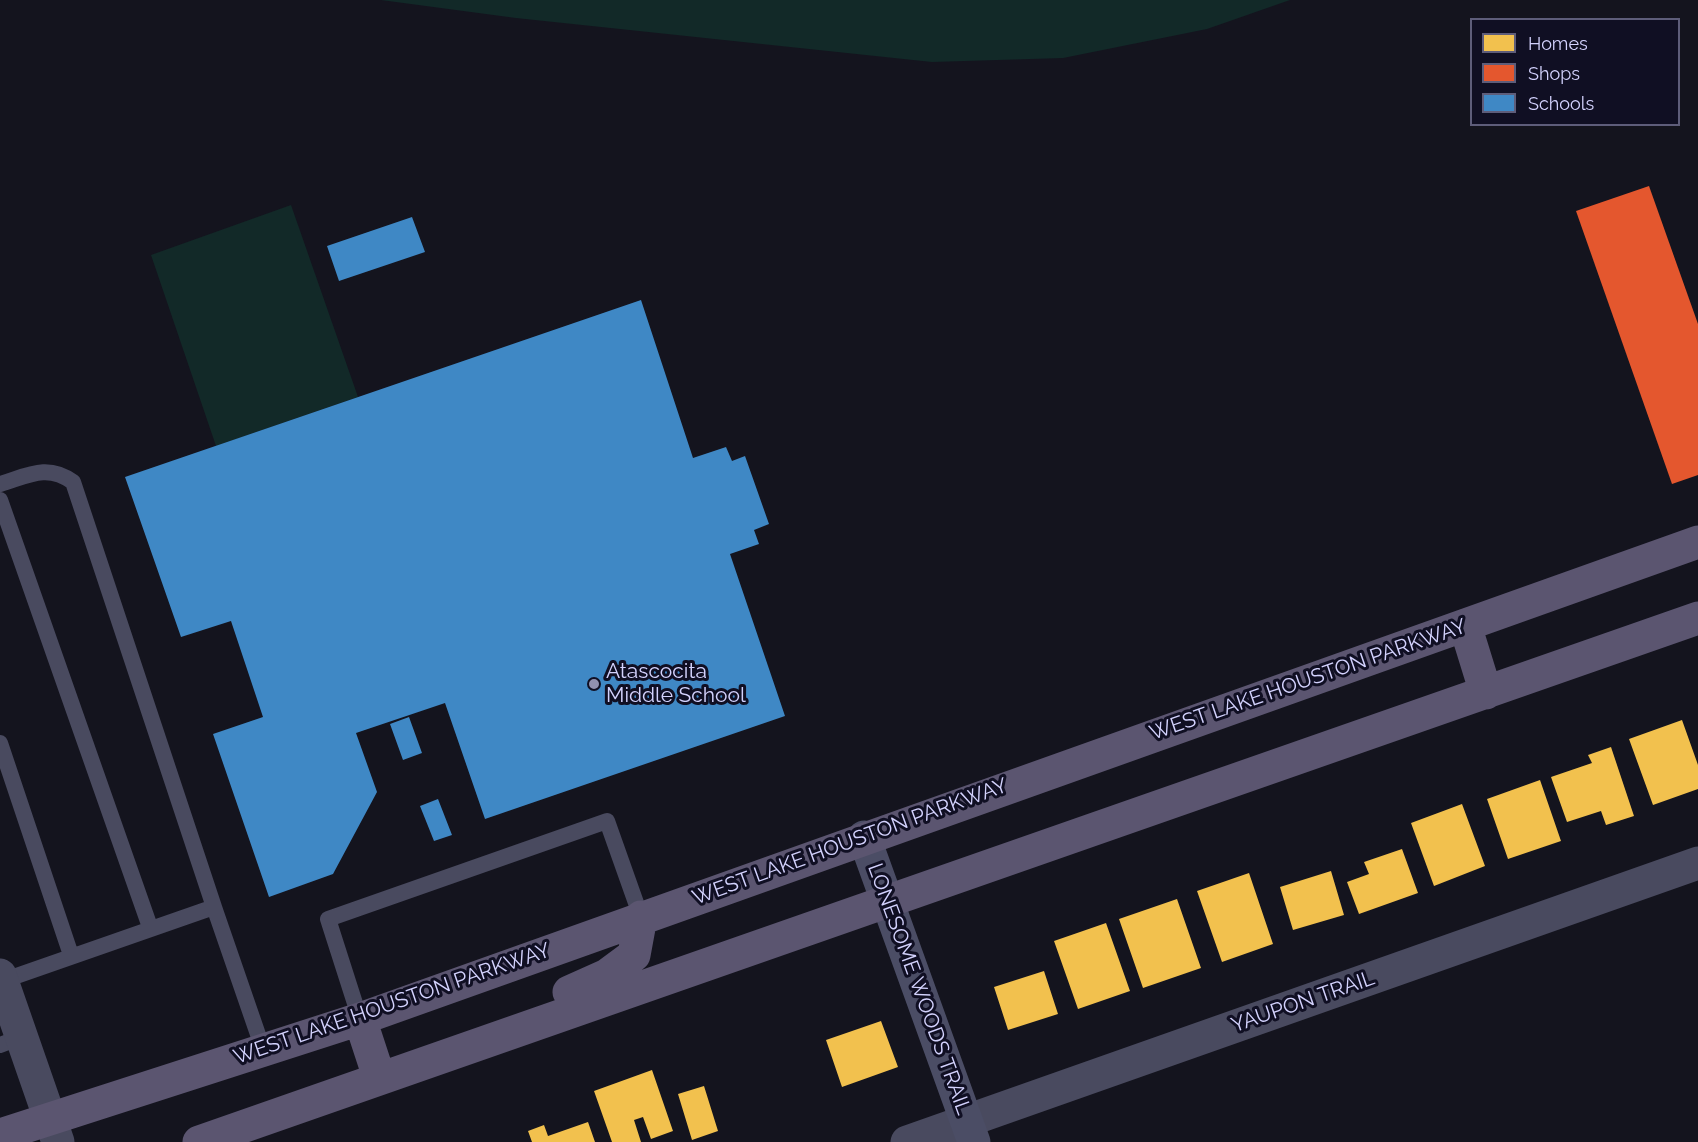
<!DOCTYPE html>
<html>
<head>
<meta charset="utf-8">
<style>
	body { margin:0 }
	#map { position:relative; width:1698px; height:1142px; overflow:hidden; background:#14141e; font-family:Raleway,sans-serif }
	canvas { display:block }
	.legend { position:absolute; left:1470px; top:18px; width:210px; height:108px; box-sizing:border-box; background:#100f23; border:2px solid #5e5d7a; margin:0; padding:8px 10px; list-style:none; font-size:18px; color:#d3d2fd }
	.legend li { display:flex; align-items:center; gap:12px; height:30px }
	.legend b { width:30px; border:2px solid #5e5d7a }
</style>
</head>
<body>
<div id="map">
<canvas width="1698" height="1142"></canvas>
<ul class="legend">
<li><b style="height:16px;background:#f2c14e"></b>Homes</li>
<li><b style="height:16px;background:#e4572e"></b>Shops</li>
<li><b style="height:16px;background:#3f88c5"></b>Schools</li>
</ul>
</div>
<script>
const g = document.querySelector('canvas').getContext('2d');
g.lineJoin = 'round';
function paint(path, color) { g.fillStyle = color; g.fill(path, 'evenodd'); }
function strokePath(path, color, width, dash) { g.strokeStyle = color; g.lineWidth = width; g.lineCap = dash ? 'butt' : 'round'; g.setLineDash(dash || []); g.stroke(path); }
function write(font, color, halo, rows, align = 'center') {
  g.font = font + ' Raleway,sans-serif'; g.lineWidth = 6; g.setLineDash([]); g.textBaseline = 'middle'; g.strokeStyle = halo; g.fillStyle = color; for (const [text, x, y, turn = 0] of rows) {
    g.save(); g.translate(x, y); g.rotate((+turn || 0) * Math.PI / 180); g.textAlign = isNaN(turn) ? turn : align; if (halo) g.strokeText(text, 0, 0); g.fillText(text, 0, 0); g.restore();
  }
}
paint(new Path2D(`
	M 381,0 L 1290,0 L 1207,29 L 1063,58 L 932,62 L 516,18 Z
	M 291,205 L 358,397 L 216,446 L 151,255 Z`), '#122928');
paint(new Path2D(`
	M 1682,720 L 1698,765 L 1698,789 L 1653,805 L 1629,739 Z
	M 1611,747 L 1634,816 L 1606,825 L 1601,811 L 1567,822 L 1551,777 L 1592,763 L 1588,755 Z
	M 1540,780 L 1561,841 L 1508,859 L 1487,799 Z
	M 1462,804 L 1485,866 L 1434,886 L 1411,823 Z
	M 1402,849 L 1418,893 L 1359,914 L 1347,882 L 1369,874 L 1364,862 Z
	M 1331,871 L 1344,915 L 1293,930 L 1280,887 Z
	M 1249,873 L 1273,944 L 1222,962 L 1197,891 Z
	M 1177,899 L 1201,968 L 1143,988 L 1119,919 Z
	M 1106,923 L 1130,991 L 1078,1009 L 1054,941 Z
	M 1044,971 L 1058,1014 L 1008,1030 L 994,987 Z
	M 881,1021 L 898,1067 L 842,1087 L 826,1040 Z
	M 652,1070 L 673,1131 L 651,1139 L 643,1117 L 634,1120 L 641,1142 L 612,1142 L 594,1091 Z
	M 704,1086 L 718,1131 L 692,1140 L 678,1094 Z
	M 588,1122 L 595,1142 L 532,1142 L 528,1131 L 544,1125 L 548,1136 Z`), '#f2c14e');
paint(new Path2D(`
	M 1649,186 L 1698,324 L 1698,475 L 1672,484 L 1576,211 Z`), '#e4572e');
paint(new Path2D(`
	M 412,217 L 425,252 L 339,281 L 327,246 Z
	M 641,300 L 693,458 L 726,447 L 732,461 L 745,456 L 769,524 L 754,530 L 759,544 L 730,554 L 785,716 L 485,819 L 445,703 L 356,733 L 377,792 L 333,874 L 269,897 L 213,734 L 263,717 L 231,621 L 181,637 L 125,477 Z
	M 409,717 L 422,753 L 403,760 L 390,724 Z
	M 438,799 L 452,835 L 434,841 L 420,806 Z`), '#3f88c5');
strokePath(new Path2D(`
	M 0,484 C 27,476 47,463 73,482 L 214,907 L 2,981
	M 0,500 L 150,927
	M 0,743 L 71,955
	M 214,907 L 263,1049
	M 360,1019 L 328,919 L 607,821 L 641,917
	M 0,1045 L 21,1037`), '#494a5f', 16);
strokePath(new Path2D(`
	M 0,975 L 58,1142
	M 907,1142 L 1698,863`), '#494a5f', 33);
strokePath(new Path2D(`
	M 864,837 L 974,1142`), '#4b4d65', 33);
strokePath(new Path2D(`
	M 1465,625 L 1486,693
	M 569,992 L 607,975 L 634,955 L 641,917
	M 360,1019 L 379,1077
	M 0,1135 L 360,1019 L 1698,542
	M 199,1142 L 1698,618`), '#5b5570', 33);
for (const [x, y, r, color] of [
	[594,684,6,"#9090af"]
]) { const dot = new Path2D(); dot.arc(x, y, r, 0, 2 * Math.PI); g.fillStyle = color; g.fill(dot); strokePath(dot, '#100f23', 2); }
write('21px', '#d3d2fd', '#100f23', [
	["Atascocita",606,672],
	["Middle School",606,696]
], 'left');
write('21px', '#d3d2fd', '#100f23', [
	["WEST LAKE HOUSTON PARKWAY",1308,680,-19],
	["WEST LAKE HOUSTON PARKWAY",850,842,-20],
	["LONESOME WOODS TRAIL",919,989,70],
	["YAUPON TRAIL",1303,1002,-19],
	["WEST LAKE HOUSTON PARKWAY",392,1004,-19]
]);
</script>
</body>
</html>
